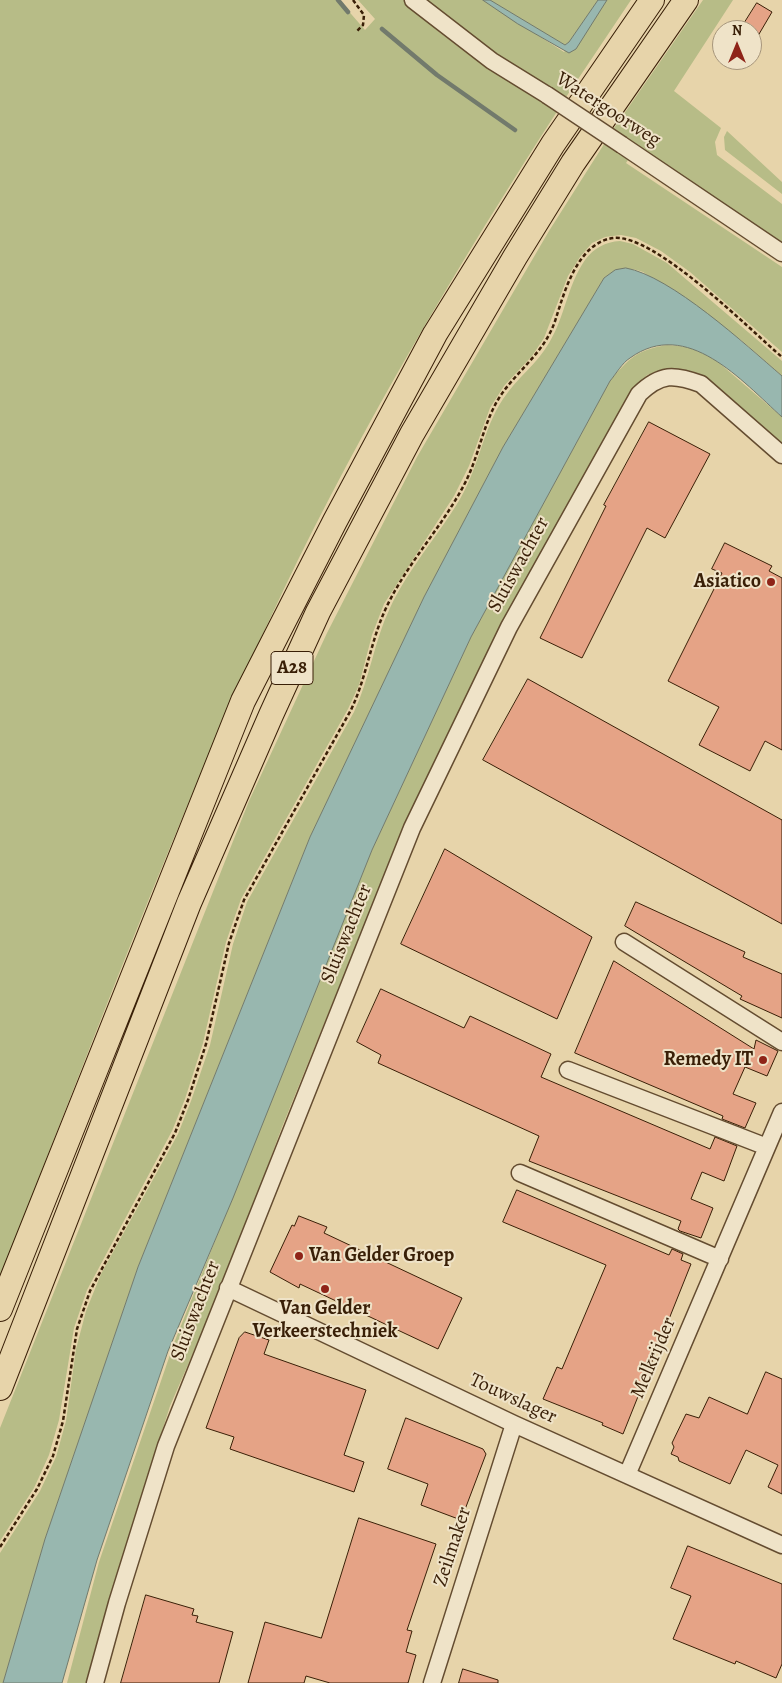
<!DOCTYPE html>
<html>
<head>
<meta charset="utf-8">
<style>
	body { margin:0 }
	#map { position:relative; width:782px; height:1683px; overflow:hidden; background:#e7d4aa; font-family:Alegreya,serif }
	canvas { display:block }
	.north { position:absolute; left:712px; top:20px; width:50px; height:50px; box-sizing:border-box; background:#efe3c8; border:1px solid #a6957b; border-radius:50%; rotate:0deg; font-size:14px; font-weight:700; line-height:20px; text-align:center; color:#391f07 }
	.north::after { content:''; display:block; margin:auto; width:18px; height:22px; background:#8f2418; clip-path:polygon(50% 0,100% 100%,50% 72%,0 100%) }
</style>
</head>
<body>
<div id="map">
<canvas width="782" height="1683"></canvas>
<div class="north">N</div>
</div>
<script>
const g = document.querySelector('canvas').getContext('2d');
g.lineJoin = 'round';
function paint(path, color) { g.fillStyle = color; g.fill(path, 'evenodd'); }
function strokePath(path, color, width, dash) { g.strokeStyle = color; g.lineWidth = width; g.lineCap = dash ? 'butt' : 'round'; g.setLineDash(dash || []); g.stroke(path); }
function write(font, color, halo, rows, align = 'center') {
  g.font = font + ' Alegreya,serif'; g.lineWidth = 4; g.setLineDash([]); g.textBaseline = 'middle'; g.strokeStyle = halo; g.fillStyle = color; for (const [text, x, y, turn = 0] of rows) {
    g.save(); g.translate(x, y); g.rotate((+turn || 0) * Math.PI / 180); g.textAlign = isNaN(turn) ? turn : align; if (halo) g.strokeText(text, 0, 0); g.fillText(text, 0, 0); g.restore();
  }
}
paint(new Path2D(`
	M 0,0 L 339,0 L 365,30 L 375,19 L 358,0 L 405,0 L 439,32 L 489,70 L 558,110 C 458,265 363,424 283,591 C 177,814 91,1047 0,1277 Z
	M 423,0 L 483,0 L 564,52 L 607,0 L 631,0 L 564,100 L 502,59 Z
	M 490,0 L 598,0 L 569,42 L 565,45 Z
	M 703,0 L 733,0 L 674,91 L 721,128 L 715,142 L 717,155 L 782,204 L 782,248 L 612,131 Z
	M 727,131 L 782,182 L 782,194 L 725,150 L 724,137 Z
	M 606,141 L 630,157 L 626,163 L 782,267 L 782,352 L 690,272 L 661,251 L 636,238 L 621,235 L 605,237 L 592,243 L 580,257 L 568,276 L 544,338 L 532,356 L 504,386 L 490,408 L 469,466 L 454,496 L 384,604 L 372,635 L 359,685 L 348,709 L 241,899 L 226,942 L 203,1043 L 185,1099 L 172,1131 L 87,1290 L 74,1328 L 59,1420 L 49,1455 L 34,1488 L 0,1541 L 0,1428 L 249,801 L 327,633 L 417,457 L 549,231 Z
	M 620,241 L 633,244 L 667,263 L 782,361 L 782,376 L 741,340 L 643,272 C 627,267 618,267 604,278 L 503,447 L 424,597 L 310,837 L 138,1267 L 45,1539 L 3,1683 L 0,1683 L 0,1553 L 40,1491 L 56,1457 L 66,1421 L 76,1349 L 86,1311 L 101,1274 L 178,1134 L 191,1101 L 210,1045 L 233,944 L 247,902 L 354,712 C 370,678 374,641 390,608 C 408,569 438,536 460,499 C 479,467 483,429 503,399 C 517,378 537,364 549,343 C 565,317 567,286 585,260 C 594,248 605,242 620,241 Z
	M 667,345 L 689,347 L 710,355 L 782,417 L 782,446 L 712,385 L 687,370 L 662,370 L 647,375 L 626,399 L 527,580 L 450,732 L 361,933 L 282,1127 L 230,1268 L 170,1406 L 109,1599 L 87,1683 L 67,1683 L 99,1562 L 174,1343 L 372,850 L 471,637 L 610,381 C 629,358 637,350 667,345 Z`), '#b7bc87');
const water = new Path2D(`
	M 483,0 L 490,0 L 565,45 L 569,42 L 598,0 L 607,0 L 576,49 L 569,53 L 518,24 Z
	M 626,268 C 671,276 746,345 782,376 L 782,417 C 742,381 687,317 630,358 C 622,363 616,374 610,381 L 471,637 L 372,850 L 233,1198 L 168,1351 L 97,1560 L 62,1683 L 3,1683 L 45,1539 L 138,1267 L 310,837 L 424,597 L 503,447 L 604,278 L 615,270 Z`);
paint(water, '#98b7af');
strokePath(water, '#727a6c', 1);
strokePath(new Path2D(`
	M 338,0 L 348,12
	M 382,29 L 437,75 L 515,130`), '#727a6c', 4.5);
const building = new Path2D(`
	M 757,3 L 772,12 L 752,46 L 752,30 L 740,30 Z
	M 649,422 L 710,454 L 665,538 L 647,528 L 582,658 L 540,638 L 606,506 L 604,505 Z
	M 725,543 L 772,566 L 769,571 L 782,578 L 782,750 L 765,741 L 750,771 L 699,745 L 719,707 L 668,681 L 722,573 L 712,569 Z
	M 528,679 L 782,820 L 782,924 L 483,760 Z
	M 445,849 L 592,937 L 557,1019 L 401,944 Z
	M 636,902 L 745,952 L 743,957 L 782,974 L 782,1018 L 740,999 L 742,996 L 625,926 Z
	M 614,961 L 754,1049 L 756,1040 L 778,1051 L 767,1076 L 745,1067 L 733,1094 L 756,1103 L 745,1128 L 722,1119 L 723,1116 L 575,1053 Z
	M 381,989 L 464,1028 L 470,1016 L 551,1054 L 541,1077 L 710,1149 L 715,1137 L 737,1146 L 724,1181 L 702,1172 L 691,1199 L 713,1208 L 701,1238 L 680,1231 L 678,1229 L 681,1221 L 529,1161 L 539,1136 L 378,1063 L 381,1055 L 357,1042 Z
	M 517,1190 L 669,1255 L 672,1249 L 683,1254 L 681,1260 L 691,1264 L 623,1434 L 602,1425 L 603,1423 L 543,1399 L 557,1367 L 562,1369 L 606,1265 L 503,1222 Z
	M 299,1216 L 327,1227 L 324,1233 L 462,1298 L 438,1349 L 300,1284 L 299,1288 L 270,1272 L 292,1225 L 294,1226 Z
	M 245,1332 L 269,1340 L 264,1354 L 366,1390 L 344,1455 L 364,1462 L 354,1492 L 230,1449 L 234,1437 L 206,1428 L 239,1338 Z
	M 766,1372 L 782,1379 L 782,1494 L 768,1487 L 778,1465 L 746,1450 L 730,1484 L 679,1461 L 678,1457 L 671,1454 L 674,1447 L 672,1443 L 686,1414 L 699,1418 L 709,1397 L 747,1414 Z
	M 406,1418 L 483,1449 L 486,1454 L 461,1520 L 421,1505 L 428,1484 L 388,1469 Z
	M 359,1518 L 436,1544 L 407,1630 L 412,1631 L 406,1652 L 416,1655 L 408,1683 L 330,1683 L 306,1676 L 304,1683 L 248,1683 L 265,1622 L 321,1638 Z
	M 688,1546 L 782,1584 L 782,1664 L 776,1678 L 736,1661 L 735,1664 L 673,1639 L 691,1596 L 671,1588 Z
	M 146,1595 L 194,1609 L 192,1615 L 198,1616 L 196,1622 L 233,1632 L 219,1683 L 121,1683 Z
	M 463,1669 L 498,1680 L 498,1683 L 459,1683 Z`);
paint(building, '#e5a386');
strokePath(building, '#391f07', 1);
const minor = new Path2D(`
	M 413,0 L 492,61 L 547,95
	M 622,145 L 782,253
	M 624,942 L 782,1042
	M 568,1070 L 767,1147
	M 520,1173 L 720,1259
	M 228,1288 L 514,1424 L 782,1545
	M 627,1475 L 782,1112
	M 95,1683 L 117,1603 L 166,1446 L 412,828 L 509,627 L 639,394 C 661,373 674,374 701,384 L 782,455
	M 432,1683 L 514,1424`);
const highway = new Path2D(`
	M 0,1309 L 243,701 L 335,521 L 435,334 L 553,144 L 652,0
	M 0,1388 L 189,903 L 271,715 L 318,612 L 412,434 L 515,257 L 573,163 L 686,0`);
strokePath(minor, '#644c30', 19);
strokePath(highway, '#391f07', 26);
strokePath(new Path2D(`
	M 353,0 L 364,15 L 363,25 L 357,31
	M 0,1547 L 37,1489 L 53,1456 L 63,1421 L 77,1329 L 90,1291 L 175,1133 L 188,1100 L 206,1044 L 229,943 L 244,900 L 351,710 C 367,676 371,639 387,606 C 408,562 443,526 465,483 C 479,456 483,424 499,398 C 517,370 546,352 556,318 C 565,290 578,243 613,238 C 654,233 749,329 782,357`), '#391f07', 2.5, [4, 2.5]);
strokePath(minor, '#efe3c8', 16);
strokePath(highway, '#e7d4aa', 24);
const minorBridge = new Path2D(`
	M 547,95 L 622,145`);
strokePath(minorBridge, '#644c30', 19, []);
strokePath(minorBridge, '#efe3c8', 16);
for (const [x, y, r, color] of [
	[771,582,5,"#8f2418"],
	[763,1060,5,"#8f2418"],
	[299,1256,5,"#8f2418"],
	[325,1289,5,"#8f2418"]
]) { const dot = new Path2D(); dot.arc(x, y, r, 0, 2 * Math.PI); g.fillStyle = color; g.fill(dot); strokePath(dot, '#efe3c8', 2); }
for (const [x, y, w] of [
	[292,668,42]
]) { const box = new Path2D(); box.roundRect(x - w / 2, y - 16.5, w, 33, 4); g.fillStyle = '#efe3c8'; g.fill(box); strokePath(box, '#391f07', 1); }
write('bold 19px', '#391f07', null, [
	["A28",292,668]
]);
write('20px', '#391f07', '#efe3c8', [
	["Watergoorweg",608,110,33],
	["Sluiswachter",519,565,-61],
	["Sluiswachter",347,934,-68],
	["Sluiswachter",196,1311,-69],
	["Melkrijder",654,1358,-67],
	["Touwslager",513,1399,25],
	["Zeilmaker",453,1547,-72]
]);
write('bold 20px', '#391f07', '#efe3c8', [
	["Asiatico",761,582],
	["Remedy IT",753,1060],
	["Van Gelder Groep",309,1256,"left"],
	["Van Gelder",325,1309,"center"],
	["Verkeerstechniek",325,1332,"center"]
], 'right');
</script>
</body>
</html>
